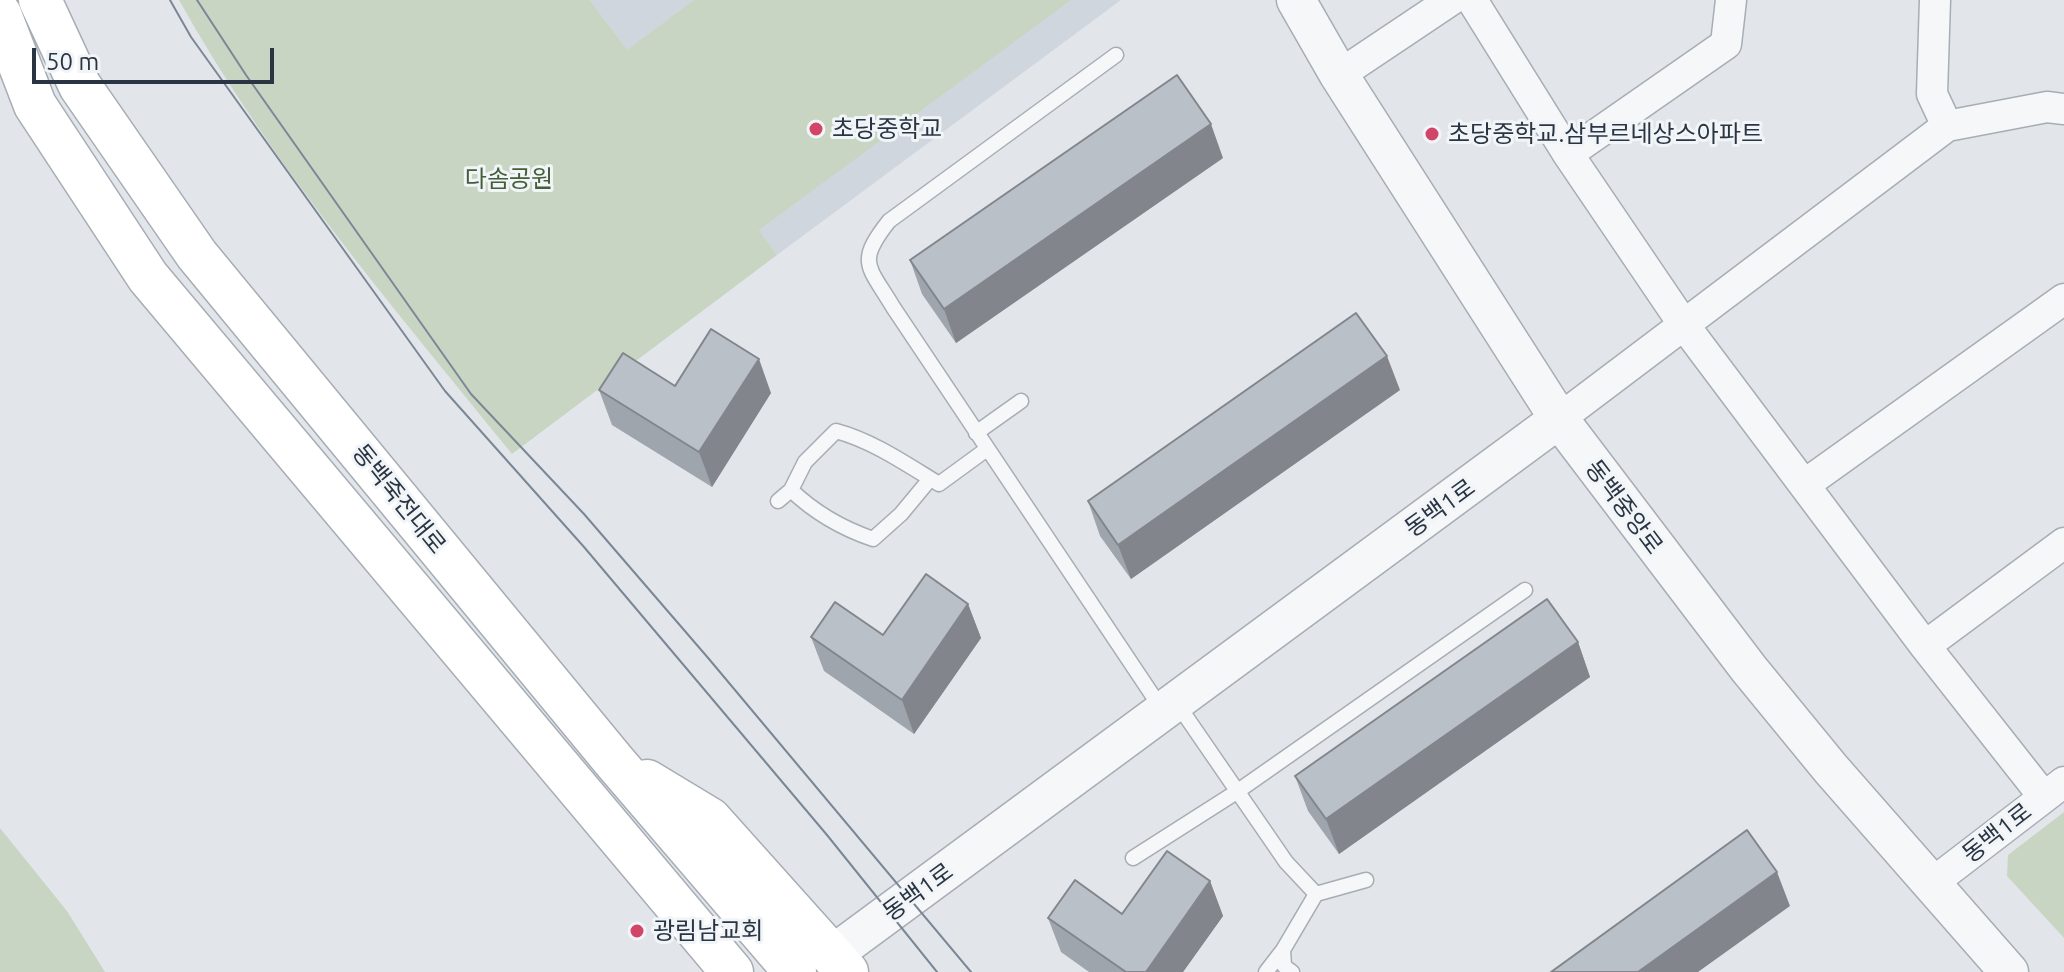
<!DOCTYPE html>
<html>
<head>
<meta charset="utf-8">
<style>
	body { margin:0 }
	#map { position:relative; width:2064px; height:972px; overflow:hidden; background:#e2e6eb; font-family:Ubuntu,sans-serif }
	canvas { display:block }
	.scale { position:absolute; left:32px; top:48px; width:242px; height:36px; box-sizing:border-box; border:4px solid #2a3543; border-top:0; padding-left:10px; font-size:24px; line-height:28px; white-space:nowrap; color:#2a3543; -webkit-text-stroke:6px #f2f5f8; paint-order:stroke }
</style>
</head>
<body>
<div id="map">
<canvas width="2064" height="972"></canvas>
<div class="scale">50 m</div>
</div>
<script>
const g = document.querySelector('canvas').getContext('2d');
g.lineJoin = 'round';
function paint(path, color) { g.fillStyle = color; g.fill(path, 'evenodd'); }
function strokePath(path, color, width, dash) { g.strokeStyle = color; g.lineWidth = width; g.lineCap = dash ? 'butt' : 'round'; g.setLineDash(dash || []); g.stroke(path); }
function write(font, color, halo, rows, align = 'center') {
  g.font = font + ' Ubuntu,"Noto Sans KR",sans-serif'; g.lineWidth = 6; g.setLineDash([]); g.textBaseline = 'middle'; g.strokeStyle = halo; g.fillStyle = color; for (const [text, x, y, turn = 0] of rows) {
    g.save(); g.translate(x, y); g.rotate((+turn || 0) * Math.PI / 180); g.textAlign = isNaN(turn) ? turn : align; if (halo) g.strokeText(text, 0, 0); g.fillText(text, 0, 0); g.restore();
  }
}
paint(new Path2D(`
	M 590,0 L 1121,0 L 777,255 Z`), '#d0d6dd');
paint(new Path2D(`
	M 179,0 L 590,0 L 627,50 L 694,0 L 1071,0 L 759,230 L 777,255 L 512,454 C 394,308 270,164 179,0 Z
	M 2064,812 L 2064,938 L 2007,876 L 2008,855 Z
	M 0,828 L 67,911 L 105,972 L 0,972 Z`), '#c9d5c3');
const service = new Path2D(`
	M 1116,55 L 889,221 C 856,263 868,265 893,307 L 1163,711
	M 976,433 L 1021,401
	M 930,479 L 901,514 L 873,539 C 841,528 815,513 791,490 L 805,462 L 836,431 C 873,441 906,464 939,484 L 987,449
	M 778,501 L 791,490
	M 1176,702 L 1286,862 L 1316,894 L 1283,950 L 1284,966 L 1292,972
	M 1133,858 L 1238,791 L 1525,590
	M 1316,894 L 1366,880
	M 1266,972 L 1283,950`);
const minor = new Path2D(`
	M 1472,0 L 1568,154 L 1684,325 L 1925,646 L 2044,797
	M 1935,0 L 1932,94 L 1947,126
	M 1339,75 L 1451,0
	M 1568,154 L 1726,44 L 1731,0
	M 1559,419 L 1947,126 L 2047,107 L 2064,109
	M 1804,485 L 2064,299
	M 1925,646 L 2064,543
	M 1931,884 L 2064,782`);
const tertiary = new Path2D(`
	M 1296,0 L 1339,75 L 1559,419 L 1749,669 L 1831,769 L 2009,972
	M 832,955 L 1559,419`);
const secondary = new Path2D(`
	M 40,0 L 80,86 L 197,255 L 614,761 L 795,972
	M 0,14 L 35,105 L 148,277 L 732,972
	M 647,781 L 710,819 L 847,972`);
strokePath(service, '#a7adb5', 17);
strokePath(minor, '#a7adb5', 33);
strokePath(tertiary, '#a7adb5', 41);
strokePath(secondary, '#a7adb5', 45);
strokePath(service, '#f5f7f9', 14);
strokePath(minor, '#f5f7f9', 30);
strokePath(tertiary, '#f5f7f9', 38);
strokePath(secondary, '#fff', 42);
strokePath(new Path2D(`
	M 170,0 L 191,37 L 445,391 L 584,547 L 827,835 L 937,972
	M 197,0 L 246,75 L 471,394 L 584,514 L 709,659 L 971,972`), '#7b8795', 2);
paint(new Path2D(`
	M 1223,158 L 956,343 L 922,294 L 910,260 Z
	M 675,386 L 771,393 L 712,487 L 612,425 L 599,390 Z
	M 1400,390 L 1131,579 L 1100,536 L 1088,501 Z
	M 968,604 L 981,638 L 914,734 L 824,671 L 811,637 L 883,635 Z
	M 1578,642 L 1590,677 L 1339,854 L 1308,811 L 1295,776 Z
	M 1210,881 L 1223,916 L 1183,972 L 1089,972 L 1061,952 L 1048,918 L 1122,914 Z`), '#9fa5ac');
paint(new Path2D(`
	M 1211,124 L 1223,158 L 956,343 L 944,309 Z
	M 1387,356 L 1400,390 L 1131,579 L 1118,545 Z
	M 759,359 L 771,393 L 712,487 L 699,452 Z
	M 968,604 L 981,638 L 914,734 L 902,700 Z
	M 1578,642 L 1590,677 L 1339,854 L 1326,819 Z
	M 1777,872 L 1790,906 L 1698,972 L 1638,972 Z
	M 1210,881 L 1223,916 L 1183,972 L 1146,972 Z`), '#82868c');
const building = new Path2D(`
	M 1177,75 L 1211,124 L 944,309 L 910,260 Z
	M 1356,313 L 1387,356 L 1118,545 L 1088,501 Z
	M 711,329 L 759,359 L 699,452 L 599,390 L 623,353 L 675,386 Z
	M 926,574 L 968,604 L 902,700 L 811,637 L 835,602 L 883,635 Z
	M 1547,599 L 1578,642 L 1326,819 L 1295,776 Z
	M 1747,830 L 1777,872 L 1638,972 L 1551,972 Z
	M 1167,851 L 1210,881 L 1146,972 L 1126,972 L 1048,918 L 1075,880 L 1122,914 Z`);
paint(building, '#b9c0c8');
strokePath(building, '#82868c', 2);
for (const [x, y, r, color] of [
	[816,129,8,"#d14568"],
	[1432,134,8,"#d14568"],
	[637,931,8,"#d14568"]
]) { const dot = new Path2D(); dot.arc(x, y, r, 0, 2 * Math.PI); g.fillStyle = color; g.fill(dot); strokePath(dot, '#f2f5f8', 3); }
write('24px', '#2a3543', '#f2f5f8', [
	["초당중학교",832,129],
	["초당중학교.삼부르네상스아파트",1448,134],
	["광림남교회",653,931]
], 'left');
write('24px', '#425f37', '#f2f5f8', [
	["다솜공원",509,179]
]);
write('24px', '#2a3543', '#f2f5f8', [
	["동백죽전대로",399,499,51],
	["동백중앙로",1624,507,53],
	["동백1로",1440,508,-36],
	["동백1로",1997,833,-38],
	["동백1로",918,892,-36]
]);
</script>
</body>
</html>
